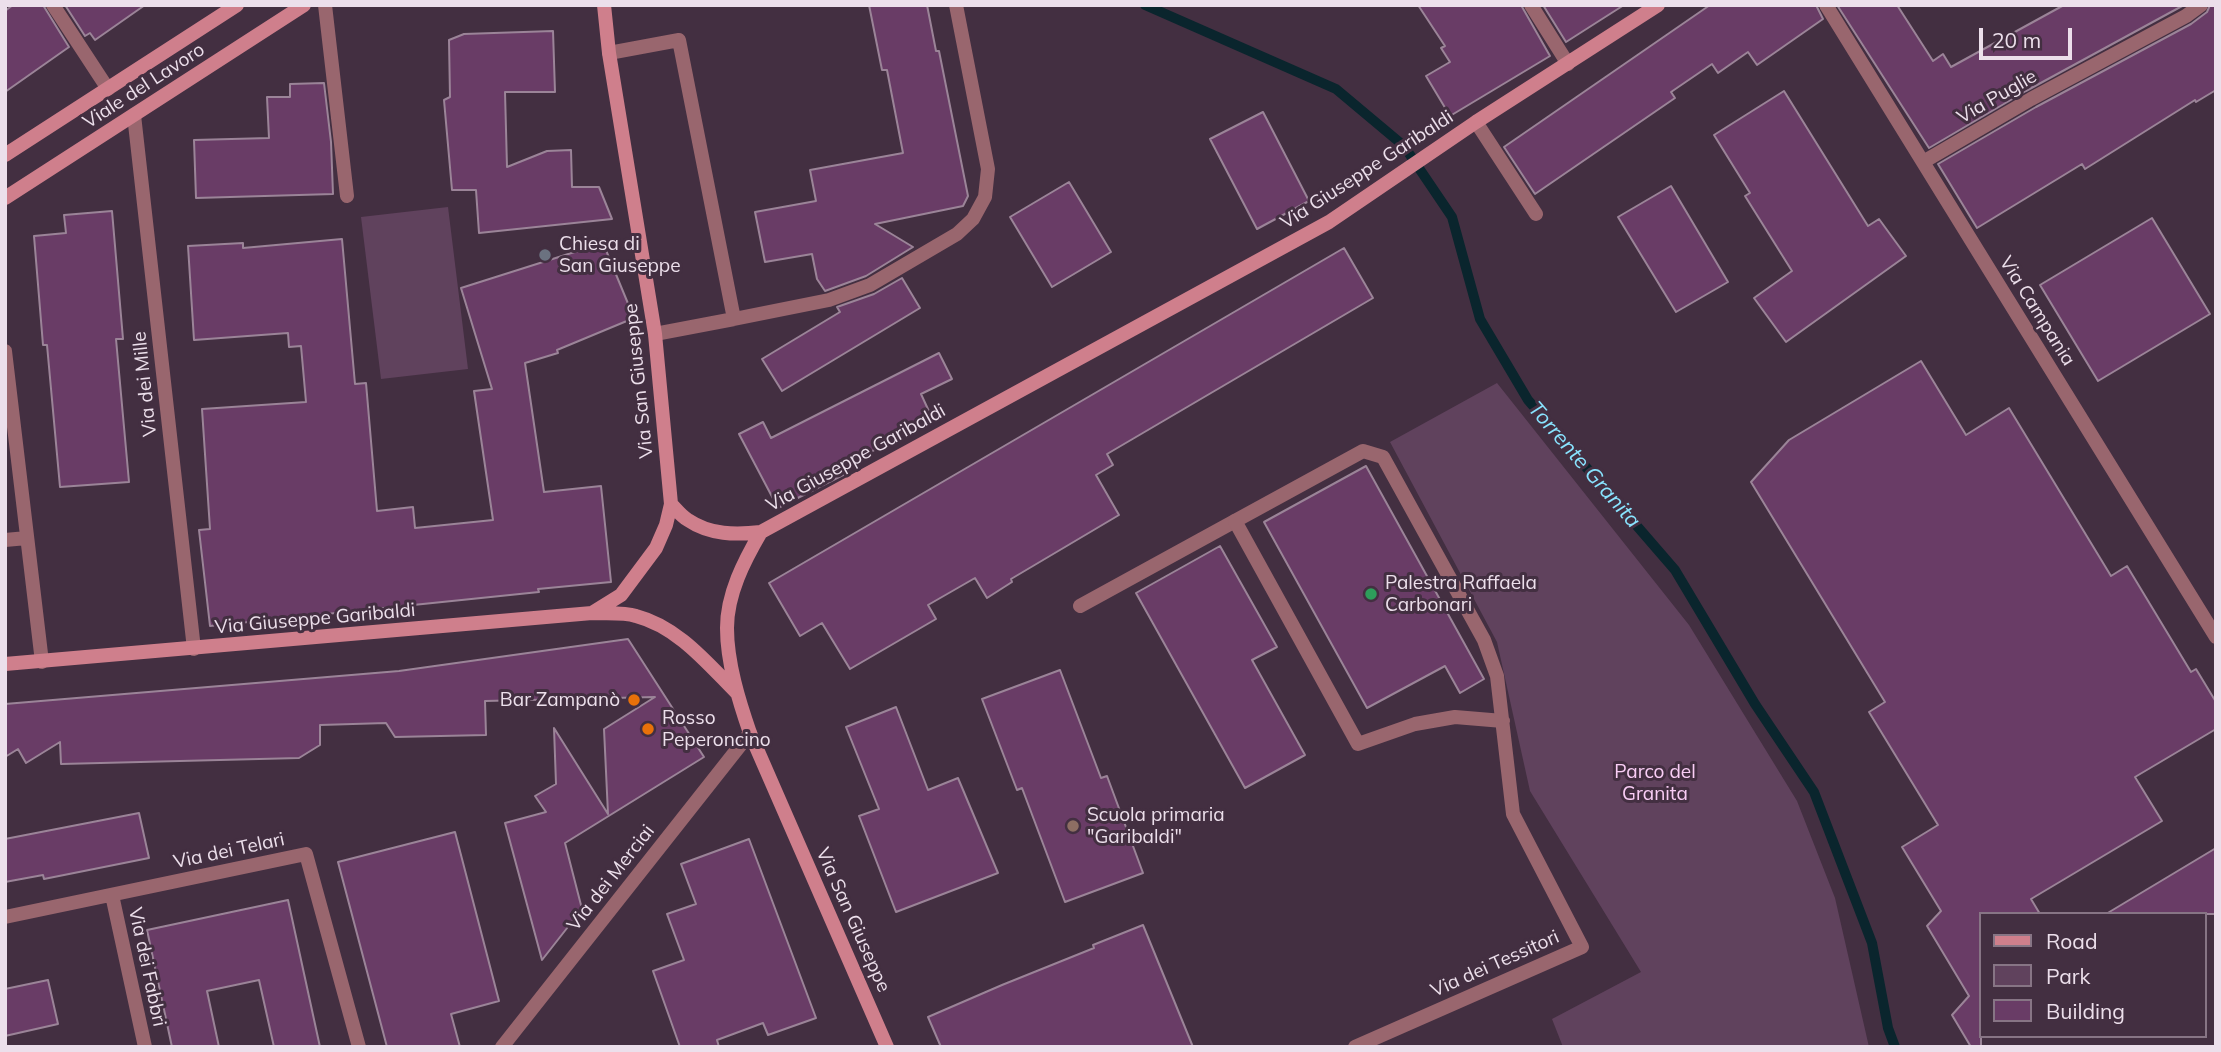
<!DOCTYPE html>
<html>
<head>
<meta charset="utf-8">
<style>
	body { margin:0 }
	#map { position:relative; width:2221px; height:1052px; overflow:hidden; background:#432f41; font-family:Mulish,sans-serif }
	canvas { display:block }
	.frame { position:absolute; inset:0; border:7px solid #ecdfeb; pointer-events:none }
	.legend { position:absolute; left:1979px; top:912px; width:228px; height:126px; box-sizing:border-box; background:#432f41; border:2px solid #877585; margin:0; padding:9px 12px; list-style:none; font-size:21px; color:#ecdfeb }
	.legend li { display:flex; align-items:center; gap:14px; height:35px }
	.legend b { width:35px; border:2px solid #877585 }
	.scale { position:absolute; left:1979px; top:28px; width:93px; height:32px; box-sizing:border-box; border:4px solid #ecdfeb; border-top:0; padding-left:9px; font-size:21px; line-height:24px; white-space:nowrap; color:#ecdfeb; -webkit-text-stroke:5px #432f41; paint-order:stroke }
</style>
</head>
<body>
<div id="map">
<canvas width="2221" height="1052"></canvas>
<div class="frame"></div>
<ul class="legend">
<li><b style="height:9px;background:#cf7f8c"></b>Road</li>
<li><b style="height:19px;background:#60425d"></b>Park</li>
<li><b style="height:19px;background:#693c66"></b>Building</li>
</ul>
<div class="scale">20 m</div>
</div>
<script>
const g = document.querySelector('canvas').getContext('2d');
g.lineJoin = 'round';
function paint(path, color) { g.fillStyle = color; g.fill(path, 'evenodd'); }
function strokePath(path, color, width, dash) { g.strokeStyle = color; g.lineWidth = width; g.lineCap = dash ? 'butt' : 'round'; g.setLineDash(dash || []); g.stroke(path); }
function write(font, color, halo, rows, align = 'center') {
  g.font = font + ' Mulish,sans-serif'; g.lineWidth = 6; g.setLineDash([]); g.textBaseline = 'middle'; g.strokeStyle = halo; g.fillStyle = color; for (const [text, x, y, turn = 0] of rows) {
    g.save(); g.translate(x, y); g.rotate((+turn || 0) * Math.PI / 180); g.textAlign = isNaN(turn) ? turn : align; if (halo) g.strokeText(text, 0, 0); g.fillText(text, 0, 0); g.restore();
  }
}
paint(new Path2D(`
	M 448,207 L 468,369 L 381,379 L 361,217 Z
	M 1497,383 L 1689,625 L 1797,801 L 1835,898 L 1869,1047 L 1563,1047 L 1552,1019 L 1641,972 L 1530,791 L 1497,642 L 1390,442 Z`), '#60425d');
strokePath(new Path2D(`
	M 1145,5 L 1336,89 L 1404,146 L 1452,217 L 1480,319 L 1528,400 L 1675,570 L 1755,704 L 1814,792 L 1872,943 L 1888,1028 L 1895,1047`), '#0a252d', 10);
const building = new Path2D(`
	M 13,5 L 43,5 L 69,47 L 5,92 L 5,11 Z
	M 65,5 L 145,5 L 95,40 L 90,33 L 85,36 Z
	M 869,5 L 927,5 L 936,51 L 939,51 L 968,196 L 963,206 L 875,224 L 913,247 L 866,276 L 825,291 L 817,279 L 812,254 L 765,262 L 755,212 L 816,201 L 810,170 L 903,153 L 887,70 L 882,70 Z
	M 1418,5 L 1521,5 L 1550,56 L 1450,116 L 1426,76 L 1450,62 L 1441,48 L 1445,46 Z
	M 1543,5 L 1624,5 L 1566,42 Z
	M 1710,5 L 1816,5 L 1823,19 L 1757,65 L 1748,52 L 1718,73 L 1712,64 L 1671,92 L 1675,98 L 1535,194 L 1504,147 Z
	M 1837,5 L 1897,5 L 1933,61 L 1943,54 L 1951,67 L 2064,5 L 2184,5 L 2026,91 L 1929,148 Z
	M 2210,5 L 2216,5 L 2216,90 L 2196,102 L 2195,100 L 2085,169 L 2082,164 L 1977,228 L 1938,164 L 2036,107 L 2191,24 L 2207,12 Z
	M 553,31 L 555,92 L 505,92 L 507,167 L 547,151 L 571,150 L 572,187 L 599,187 L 612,219 L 479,233 L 476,190 L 452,190 L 444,100 L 450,97 L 449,40 L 464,34 Z
	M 324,83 L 331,142 L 333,194 L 196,198 L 194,140 L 269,138 L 267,97 L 290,97 L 290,84 Z
	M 1784,91 L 1868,226 L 1879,219 L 1906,256 L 1786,342 L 1754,298 L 1792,271 L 1745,196 L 1750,193 L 1714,135 Z
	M 1263,112 L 1309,201 L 1257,229 L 1210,139 Z
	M 1069,182 L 1111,252 L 1052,287 L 1010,217 Z
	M 1671,186 L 1728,282 L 1676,312 L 1618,217 Z
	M 112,211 L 123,339 L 116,339 L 129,482 L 60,487 L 47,345 L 43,345 L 34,236 L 66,233 L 64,215 Z
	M 2152,218 L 2210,314 L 2098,381 L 2040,285 Z
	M 342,239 L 355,384 L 366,383 L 377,511 L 413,507 L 415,528 L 493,520 L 474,391 L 492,389 L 461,288 L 603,243 L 634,318 L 557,350 L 558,353 L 525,363 L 544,492 L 601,486 L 611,582 L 538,589 L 539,592 L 210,626 L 199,530 L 210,529 L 202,409 L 306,402 L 301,346 L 289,347 L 288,333 L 194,340 L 188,246 L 243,243 L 243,248 Z
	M 1344,248 L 1373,298 L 1107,454 L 1113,465 L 1096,475 L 1119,515 L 1011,579 L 1012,582 L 987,598 L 975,578 L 928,605 L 936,619 L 850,669 L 822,623 L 800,636 L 769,583 Z
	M 902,278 L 920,308 L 782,391 L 762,359 L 840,312 L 837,307 L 874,294 Z
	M 939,353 L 952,379 L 921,394 L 933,420 L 845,465 L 849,472 L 778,508 L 739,434 L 763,422 L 771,438 Z
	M 1921,361 L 1966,435 L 2009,408 L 2111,576 L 2127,566 L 2191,672 L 2196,669 L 2216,702 L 2216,729 L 2135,777 L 2162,821 L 2031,899 L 2040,914 L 1981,914 L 1981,1047 L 1971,1047 L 1952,1015 L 1969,996 L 1927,926 L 1941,911 L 1902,847 L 1938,825 L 1869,712 L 1885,702 L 1751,482 L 1789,440 Z
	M 1366,466 L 1484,679 L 1460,693 L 1445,666 L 1367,708 L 1264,522 Z
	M 1220,546 L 1277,647 L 1252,660 L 1305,755 L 1245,788 L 1136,593 Z
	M 628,639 L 704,757 L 565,843 L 582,909 L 542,960 L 505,823 L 546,812 L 535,796 L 556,784 L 554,728 L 608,814 L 604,729 L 655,697 L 485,701 L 486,735 L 395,737 L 386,723 L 320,725 L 320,745 L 299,758 L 61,764 L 60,742 L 26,763 L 18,749 L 5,757 L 5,704 L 399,671 Z
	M 1060,670 L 1101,778 L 1107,776 L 1143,873 L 1065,902 L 1022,788 L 1017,790 L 982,699 Z
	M 896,707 L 928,790 L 958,778 L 998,873 L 896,912 L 859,816 L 879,809 L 846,727 Z
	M 139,813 L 149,858 L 44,879 L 43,875 L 5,882 L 5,839 Z
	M 455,832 L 499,1001 L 451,1014 L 460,1047 L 387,1047 L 338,862 Z
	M 749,839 L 816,1018 L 768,1035 L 763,1023 L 717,1040 L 719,1047 L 680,1047 L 653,971 L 684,960 L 667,914 L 696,904 L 681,864 Z
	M 2216,848 L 2216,914 L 2106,914 Z
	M 288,900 L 320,1047 L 274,1047 L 259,980 L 207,991 L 219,1047 L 172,1047 L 147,930 Z
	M 1143,925 L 1193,1047 L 941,1047 L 928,1017 L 1002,985 L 1094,948 L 1093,945 Z
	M 48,980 L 58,1024 L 5,1036 L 5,989 Z`);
paint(building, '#693c66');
strokePath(building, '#9b8498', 2);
strokePath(new Path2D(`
	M 325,5 L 347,196
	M 609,53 L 679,40 L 734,319 L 655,334
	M 1476,122 L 1536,214
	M 734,319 L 829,300 L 870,285 L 957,234 L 973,219 L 985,197 L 988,169 L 956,5
	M 5,351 L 42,662
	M 5,540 L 27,538
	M 1080,606 L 1235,521`), '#99666e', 14);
strokePath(new Path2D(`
	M 53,5 L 108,89
	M 1531,5 L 1568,64
	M 1826,5 L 2216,637
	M 134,115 L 194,649
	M 1923,162 L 2031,99 L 2186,16 L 2201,5
	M 112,895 L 145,1047
	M 5,917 L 306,854 L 359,1047
	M 502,1047 L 750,733
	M 1355,1047 L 1582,947 L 1513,814 L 1497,676 L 1484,640 L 1383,457 L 1363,451 L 1235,521 L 1358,744 L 1415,724 L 1455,717 L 1503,721`), '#99666e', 14);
strokePath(new Path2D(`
	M 5,155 L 237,5
	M 5,198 L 304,5
	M 671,504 C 676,509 681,516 688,520 C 710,535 736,535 761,532
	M 592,613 L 621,595 L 656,548 L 666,525 L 671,504 L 655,334 L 609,53 L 604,5
	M 5,664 L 592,613 C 606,614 623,612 636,616 C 678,627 707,663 736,692
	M 887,1047 L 750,733 C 739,701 727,663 727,628 C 727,594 744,561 761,532 L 1329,222 L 1476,122 L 1658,5`), '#cf7f8c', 14);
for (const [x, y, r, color] of [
	[545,255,7,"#6b7280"],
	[1371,594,7,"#2e9e5b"],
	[634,700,7,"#e8710a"],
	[648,729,7,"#e8710a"],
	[1073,826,7,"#8d6e63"]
]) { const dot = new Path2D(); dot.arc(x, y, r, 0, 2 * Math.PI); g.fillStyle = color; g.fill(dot); strokePath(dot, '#432f41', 2.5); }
write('19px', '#ecdfeb', '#432f41', [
	["Viale del Lavoro",144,86,-33],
	["Via Puglie",1997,97,-30],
	["Via Giuseppe Garibaldi",1367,170,-33],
	["Via Campania",2037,311,58],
	["Via San Giuseppe",639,381,-96],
	["Via dei Mille",145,384,-96],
	["Via Giuseppe Garibaldi",856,458,-29],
	["Via Giuseppe Garibaldi",315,619,-5],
	["Via dei Telari",229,851,-12],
	["Via dei Merciai",611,878,-52],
	["Via San Giuseppe",853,920,66],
	["Via dei Tessitori",1495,964,-24],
	["Via dei Fabbri",147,967,78]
]);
write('19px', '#ecdfeb', '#432f41', [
	["Chiesa di",559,244],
	["San Giuseppe",559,266],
	["Palestra Raffaela",1385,583],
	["Carbonari",1385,605],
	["Bar Zampanò",620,700,"right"],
	["Rosso",662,718],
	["Peperoncino",662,740],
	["Scuola primaria",1087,815],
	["\"Garibaldi\"",1087,837]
], 'left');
write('19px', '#f9cdf5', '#432f41', [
	["Parco del",1655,772],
	["Granita",1655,794]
]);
write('italic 21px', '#89e4ff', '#432f41', [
	["Torrente Granita",1584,465,49]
]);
</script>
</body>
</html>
